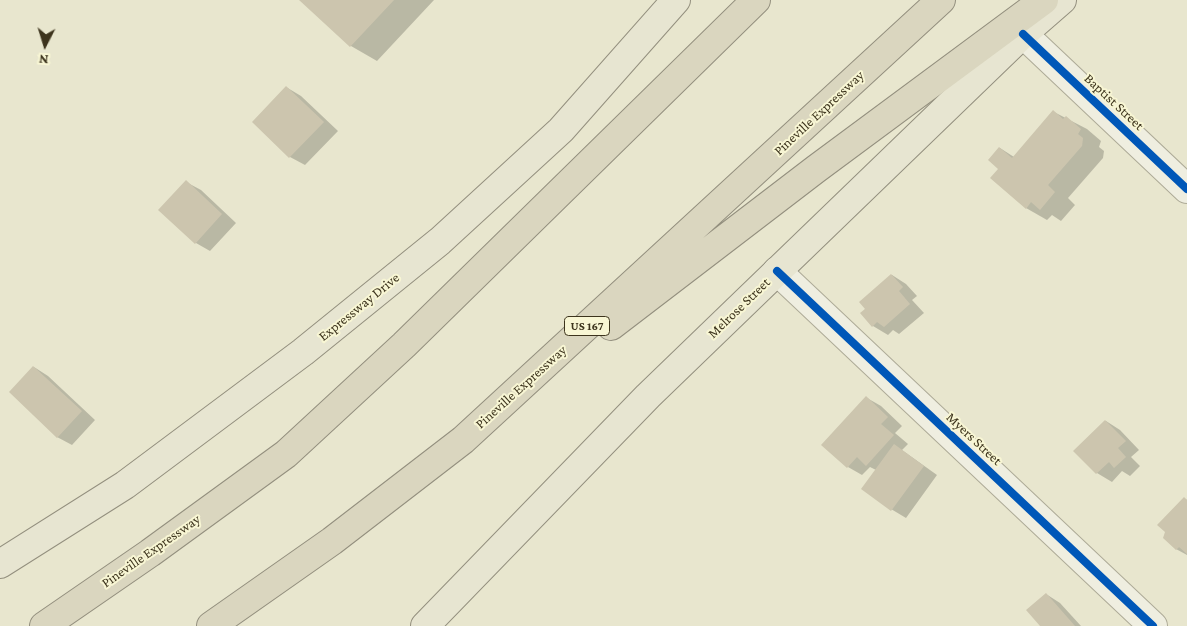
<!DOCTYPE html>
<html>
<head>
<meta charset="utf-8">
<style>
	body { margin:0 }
	#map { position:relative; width:1187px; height:626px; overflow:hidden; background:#e8e6ce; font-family:"Crimson Pro",serif }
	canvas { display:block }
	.north { position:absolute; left:20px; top:20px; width:50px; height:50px; -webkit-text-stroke:4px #f8f6d4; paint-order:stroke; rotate:185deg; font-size:14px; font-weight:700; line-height:20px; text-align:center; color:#3d341d }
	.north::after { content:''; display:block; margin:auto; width:18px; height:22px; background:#3d341d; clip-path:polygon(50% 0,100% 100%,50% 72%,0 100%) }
</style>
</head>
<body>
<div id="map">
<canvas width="1187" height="626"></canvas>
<div class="north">N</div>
</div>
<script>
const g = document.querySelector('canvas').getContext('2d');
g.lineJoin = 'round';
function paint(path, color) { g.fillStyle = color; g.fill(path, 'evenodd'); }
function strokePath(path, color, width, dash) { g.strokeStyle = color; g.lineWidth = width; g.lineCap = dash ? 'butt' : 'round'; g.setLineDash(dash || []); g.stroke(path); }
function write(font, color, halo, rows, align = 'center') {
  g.font = font + ' "Crimson Pro",serif'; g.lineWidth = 4; g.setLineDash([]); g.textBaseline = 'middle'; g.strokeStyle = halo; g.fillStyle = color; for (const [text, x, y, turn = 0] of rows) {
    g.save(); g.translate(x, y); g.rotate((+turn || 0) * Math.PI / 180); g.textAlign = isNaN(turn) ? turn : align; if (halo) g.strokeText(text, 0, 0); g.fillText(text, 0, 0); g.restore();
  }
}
paint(new Path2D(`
	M 301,0 L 434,0 L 377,61 L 351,46 Z
	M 286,87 L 301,96 L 338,131 L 305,165 L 290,157 Z
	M 1054,112 L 1087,129 L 1101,141 L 1099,147 L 1104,151 L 1103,158 L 1068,198 L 1075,205 L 1061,221 L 1052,215 L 1047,220 L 1026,208 L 1000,168 L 1000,148 L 1014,157 Z
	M 186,182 L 201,190 L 236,223 L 210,251 L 196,243 Z
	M 892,275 L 906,284 L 917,296 L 912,300 L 924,313 L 899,334 L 893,330 L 888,335 L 873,326 L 862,313 Z
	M 34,367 L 48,376 L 95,420 L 72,445 L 57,437 Z
	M 867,398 L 881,406 L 902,426 L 895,433 L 908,444 L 902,450 L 937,475 L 906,518 L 891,509 L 876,470 L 870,467 L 862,475 L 848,467 Z
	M 1106,421 L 1120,430 L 1139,450 L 1131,457 L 1140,466 L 1130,476 L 1122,471 L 1112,482 L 1097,473 L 1075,451 Z
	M 1184,498 L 1187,500 L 1187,555 L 1176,549 Z
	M 1046,594 L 1060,603 L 1081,626 L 1041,626 Z`), '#0003');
paint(new Path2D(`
	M 299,0 L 394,0 L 350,47 Z
	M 286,86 L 324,122 L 289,158 L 252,122 Z
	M 1053,110 L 1063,119 L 1066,116 L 1081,129 L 1078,134 L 1083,138 L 1082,146 L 1048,185 L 1055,192 L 1040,210 L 1031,202 L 1026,209 L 990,178 L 998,169 L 988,160 L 999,147 L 1012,158 Z
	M 186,180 L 222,214 L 195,244 L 158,210 Z
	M 891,274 L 903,287 L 899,291 L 910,304 L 884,327 L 877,322 L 872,327 L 860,313 L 865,309 L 859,302 Z
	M 33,366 L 82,411 L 57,438 L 9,392 Z
	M 866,396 L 888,417 L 881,424 L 894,435 L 866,466 L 857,457 L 847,468 L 821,445 Z
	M 1105,420 L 1126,441 L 1118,448 L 1126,457 L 1114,468 L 1109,462 L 1096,474 L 1073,451 Z
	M 894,444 L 924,466 L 891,511 L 861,489 Z
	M 1184,497 L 1187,500 L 1187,554 L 1179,547 L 1176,550 L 1163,538 L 1165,532 L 1157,525 Z
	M 1046,593 L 1075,626 L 1040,626 L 1026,610 Z`), '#ccc5ae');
const minor = new Path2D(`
	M 1023,34 L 1187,189
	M 777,271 L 1153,626`);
const major = new Path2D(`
	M 0,564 L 125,485 L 303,352 L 440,241 L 561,130 L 676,0
	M 425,626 L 648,396 L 1023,34 L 1062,0`);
const highway = new Path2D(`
	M 611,326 L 816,169 L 1044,0
	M 44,626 L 150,553 L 286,454 L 404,345 L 756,0
	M 211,626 L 332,541 L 463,440 L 941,0`);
strokePath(minor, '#adaa97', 30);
strokePath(major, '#938f7e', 30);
strokePath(highway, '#938f7e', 30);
strokePath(minor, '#efeee0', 28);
strokePath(major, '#e7e5d1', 28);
strokePath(highway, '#dad6bf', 28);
strokePath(new Path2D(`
	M 1023,34 L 1187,189
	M 777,271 L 1153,626`), '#0057b8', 8);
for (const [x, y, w] of [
	[587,326,45]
]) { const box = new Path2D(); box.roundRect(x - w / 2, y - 9.5, w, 19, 4); g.fillStyle = '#f8f6d4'; g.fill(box); strokePath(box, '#3d341d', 1); }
write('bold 12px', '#3d341d', null, [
	["US 167",587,326]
]);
write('14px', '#3d341d', '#f8f6d4', [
	["Baptist Street",1114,102,43],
	["Pineville Expressway",819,113,-43],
	["Expressway Drive",359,307,-39],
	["Melrose Street",739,308,-44],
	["Pineville Expressway",521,387,-42],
	["Myers Street",974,439,43],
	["Pineville Expressway",151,551,-35]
]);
</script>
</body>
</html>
